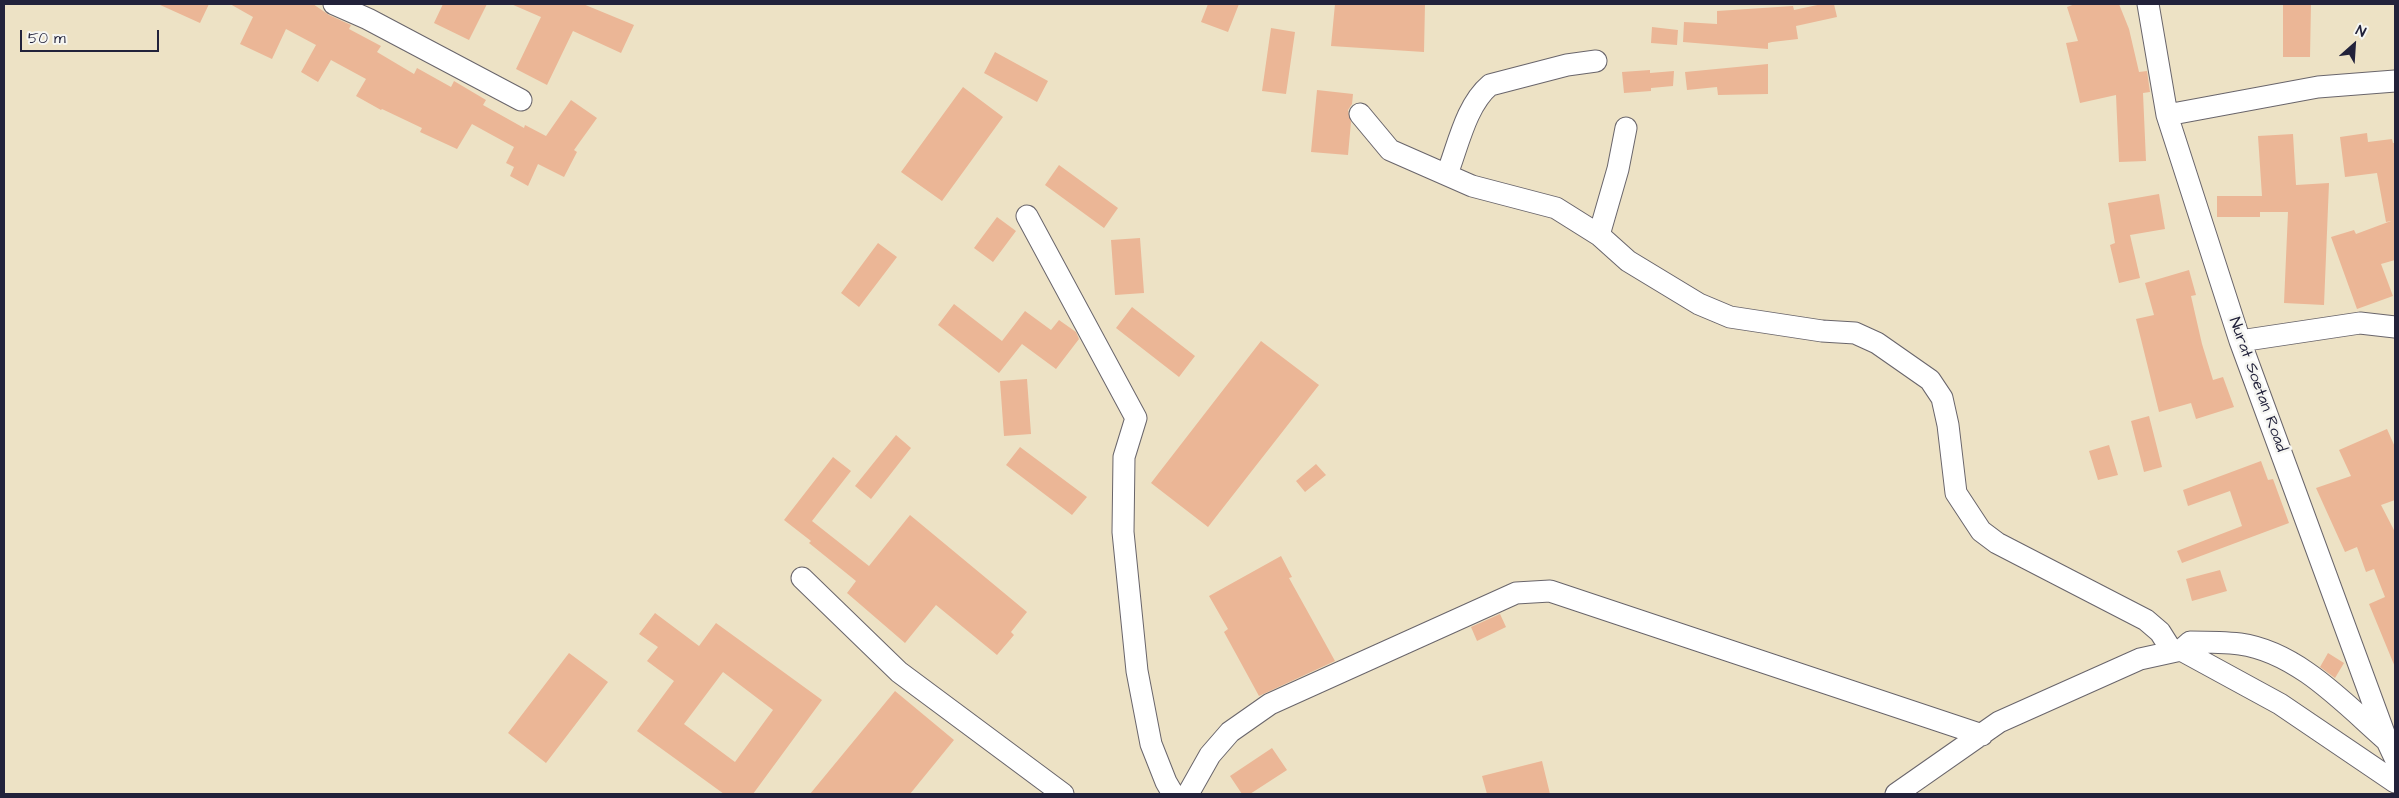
<!DOCTYPE html>
<html>
<head>
<meta charset="utf-8">
<style>
	body { margin:0 }
	#map { position:relative; width:2399px; height:798px; overflow:hidden; background:#ede2c5; font-family:"Architects Daughter",sans-serif }
	canvas { display:block }
	.frame { position:absolute; inset:0; border:5px solid #22223b; pointer-events:none }
	.north { position:absolute; left:2329px; top:20px; width:50px; height:50px; -webkit-text-stroke:4px #f6f6f2; paint-order:stroke; rotate:26deg; font-size:14px; font-weight:700; line-height:20px; text-align:center; color:#22223b }
	.north::after { content:''; display:block; margin:auto; width:18px; height:22px; background:#22223b; clip-path:polygon(50% 0,100% 100%,50% 72%,0 100%) }
	.scale { position:absolute; left:20px; top:30px; width:139px; height:22px; box-sizing:border-box; border:2px solid #22223b; border-top:0; padding-left:6px; font-size:15px; line-height:18px; white-space:nowrap; color:#22223b; -webkit-text-stroke:4px #f6f6f2; paint-order:stroke }
</style>
</head>
<body>
<div id="map">
<canvas width="2399" height="798"></canvas>
<div class="frame"></div>
<div class="north">N</div>
<div class="scale">50 m</div>
</div>
<script>
const g = document.querySelector('canvas').getContext('2d');
g.lineJoin = 'round';
function paint(path, color) { g.fillStyle = color; g.fill(path, 'evenodd'); }
function strokePath(path, color, width, dash) { g.strokeStyle = color; g.lineWidth = width; g.lineCap = dash ? 'butt' : 'round'; g.setLineDash(dash || []); g.stroke(path); }
function write(font, color, halo, rows, align = 'center') {
  g.font = font + ' "Architects Daughter",sans-serif'; g.lineWidth = 5; g.setLineDash([]); g.textBaseline = 'middle'; g.strokeStyle = halo; g.fillStyle = color; for (const [text, x, y, turn = 0] of rows) {
    g.save(); g.translate(x, y); g.rotate((+turn || 0) * Math.PI / 180); g.textAlign = isNaN(turn) ? turn : align; if (halo) g.strokeText(text, 0, 0); g.fillText(text, 0, 0); g.restore();
  }
}
paint(new Path2D(`
	M 158,4 L 209,4 L 200,23 Z
	M 230,4 L 313,4 L 329,15 L 351,25 L 349,29 L 381,46 L 377,52 L 414,74 L 417,68 L 451,87 L 454,81 L 486,100 L 483,105 L 524,128 L 525,125 L 546,136 L 571,100 L 597,118 L 574,150 L 577,152 L 564,177 L 538,164 L 528,186 L 510,176 L 514,167 L 506,163 L 514,147 L 472,124 L 457,149 L 420,132 L 422,128 L 382,109 L 381,110 L 356,96 L 366,79 L 331,60 L 318,82 L 301,72 L 316,45 L 286,29 L 272,59 L 240,44 L 253,17 Z
	M 443,4 L 487,4 L 469,40 L 434,23 Z
	M 511,4 L 583,4 L 634,25 L 621,53 L 573,31 L 547,85 L 516,69 L 541,17 Z
	M 1208,4 L 1239,4 L 1228,32 L 1201,22 Z
	M 1335,4 L 1425,4 L 1424,52 L 1331,46 Z
	M 1822,4 L 1834,4 L 1837,17 L 1796,26 L 1798,39 L 1772,42 L 1768,43 L 1768,49 L 1683,42 L 1684,22 L 1717,24 L 1717,11 L 1793,6 L 1794,10 Z
	M 2075,4 L 2119,4 L 2129,29 L 2139,72 L 2147,71 L 2150,92 L 2143,93 L 2146,161 L 2119,162 L 2116,95 L 2080,103 L 2066,43 L 2078,41 L 2067,7 Z
	M 2283,4 L 2311,4 L 2310,57 L 2283,57 Z
	M 1652,27 L 1678,30 L 1677,45 L 1651,43 Z
	M 1271,28 L 1295,32 L 1286,94 L 1262,91 Z
	M 995,52 L 1048,81 L 1037,102 L 984,73 Z
	M 1768,64 L 1768,94 L 1718,95 L 1717,87 L 1687,90 L 1685,72 Z
	M 1650,70 L 1650,73 L 1674,71 L 1673,86 L 1651,88 L 1651,91 L 1624,93 L 1622,72 Z
	M 963,87 L 1003,117 L 942,201 L 901,172 Z
	M 1317,90 L 1353,94 L 1352,104 L 1348,110 L 1351,122 L 1348,155 L 1311,152 Z
	M 2367,133 L 2368,142 L 2392,139 L 2393,143 L 2395,143 L 2395,260 L 2381,264 L 2393,296 L 2357,309 L 2331,237 L 2354,230 L 2356,234 L 2391,221 L 2386,222 L 2377,173 L 2345,177 L 2340,137 Z
	M 2293,134 L 2296,185 L 2329,183 L 2324,305 L 2284,303 L 2288,212 L 2260,212 L 2260,217 L 2217,217 L 2217,196 L 2262,196 L 2258,136 Z
	M 1059,165 L 1118,208 L 1104,228 L 1045,185 Z
	M 2159,194 L 2165,229 L 2130,235 L 2140,278 L 2119,283 L 2110,245 L 2115,243 L 2108,203 Z
	M 997,217 L 1016,231 L 993,262 L 974,248 Z
	M 1140,238 L 1144,293 L 1115,295 L 1111,240 Z
	M 878,243 L 897,257 L 859,307 L 841,293 Z
	M 2189,270 L 2196,295 L 2191,296 L 2202,344 L 2213,380 L 2223,377 L 2234,407 L 2196,419 L 2191,403 L 2159,412 L 2136,319 L 2154,315 L 2145,283 Z
	M 954,304 L 1002,341 L 1025,311 L 1051,330 L 1059,320 L 1076,332 L 1079,339 L 1056,369 L 1022,344 L 999,373 L 938,325 Z
	M 1132,307 L 1195,356 L 1179,377 L 1116,328 Z
	M 1261,341 L 1319,385 L 1208,527 L 1151,483 Z
	M 1027,379 L 1031,434 L 1004,436 L 1000,381 Z
	M 2149,416 L 2162,467 L 2144,472 L 2131,421 Z
	M 2387,429 L 2395,447 L 2395,500 L 2381,505 L 2395,532 L 2395,667 L 2369,604 L 2385,597 L 2374,569 L 2366,572 L 2357,547 L 2345,552 L 2316,488 L 2351,476 L 2339,450 Z
	M 896,435 L 911,448 L 871,499 L 855,486 Z
	M 2109,445 L 2118,475 L 2098,480 L 2089,451 Z
	M 1020,447 L 1087,497 L 1072,515 L 1006,465 Z
	M 833,457 L 851,471 L 812,521 L 869,566 L 910,515 L 1027,612 L 1011,632 L 1014,635 L 997,655 L 936,605 L 905,643 L 847,593 L 856,581 L 809,543 L 811,541 L 784,520 Z
	M 2261,461 L 2268,480 L 2273,479 L 2289,523 L 2182,563 L 2177,551 L 2242,526 L 2230,491 L 2188,506 L 2183,490 Z
	M 1316,464 L 1326,475 L 1305,492 L 1296,481 Z
	M 1281,556 L 1292,577 L 1289,578 L 1335,661 L 1259,696 L 1224,632 L 1228,629 L 1209,596 Z
	M 2220,570 L 2227,591 L 2192,601 L 2186,579 Z
	M 655,613 L 699,646 L 716,623 L 822,700 L 753,794 L 724,794 L 637,731 L 674,681 L 647,661 L 658,647 L 639,634 ZM 723,672 L 773,710 L 735,762 L 684,724 Z
	M 1500,614 L 1506,627 L 1477,641 L 1471,627 Z
	M 569,653 L 608,682 L 546,763 L 508,733 Z
	M 2328,653 L 2344,663 L 2335,678 L 2320,667 Z
	M 895,691 L 954,740 L 910,794 L 810,794 Z
	M 1272,748 L 1287,770 L 1250,794 L 1242,794 L 1230,776 Z
	M 1542,761 L 1550,794 L 1487,794 L 1482,776 Z`), '#ebb696');
const minor = new Path2D(`
	M 334,4 L 368,19 L 521,100
	M 2148,4 L 2167,115 L 2240,341 L 2387,741 L 2395,758
	M 1360,114 L 1390,150 L 1472,186 L 1556,208 L 1599,235 L 1628,261 L 1699,304 L 1730,317 L 1822,331 L 1855,333 L 1877,343 L 1930,380 L 1942,398 L 1948,425 L 1956,493 L 1981,531 L 1997,543 L 2146,620 L 2160,632 L 2172,651
	M 2167,115 L 2318,87 L 2395,81
	M 1447,174 C 1458,146 1466,105 1490,85 L 1567,65 L 1596,61
	M 1027,216 L 1136,418 L 1124,457 L 1123,532 L 1137,671 L 1151,744 L 1166,782 L 1173,794
	M 1599,235 L 1618,169 L 1626,128
	M 2240,341 L 2360,323 L 2395,327
	M 802,578 L 899,672 L 1063,794
	M 2181,650 L 2280,704 L 2395,782
	M 1188,794 L 1210,755 L 1230,732 L 1270,704 L 1516,593 L 1550,591 L 1982,735
	M 1896,794 L 1999,722 L 2140,659 L 2181,650 L 2190,642 C 2206,642 2223,642 2240,644 C 2297,652 2343,702 2385,739`);
strokePath(minor, '#69656b', 23);
strokePath(minor, '#fff', 21);
write('16px', '#22223b', '#f6f6f2', [
	["Nurat Soetan Road",2257,385,70]
]);
</script>
</body>
</html>
